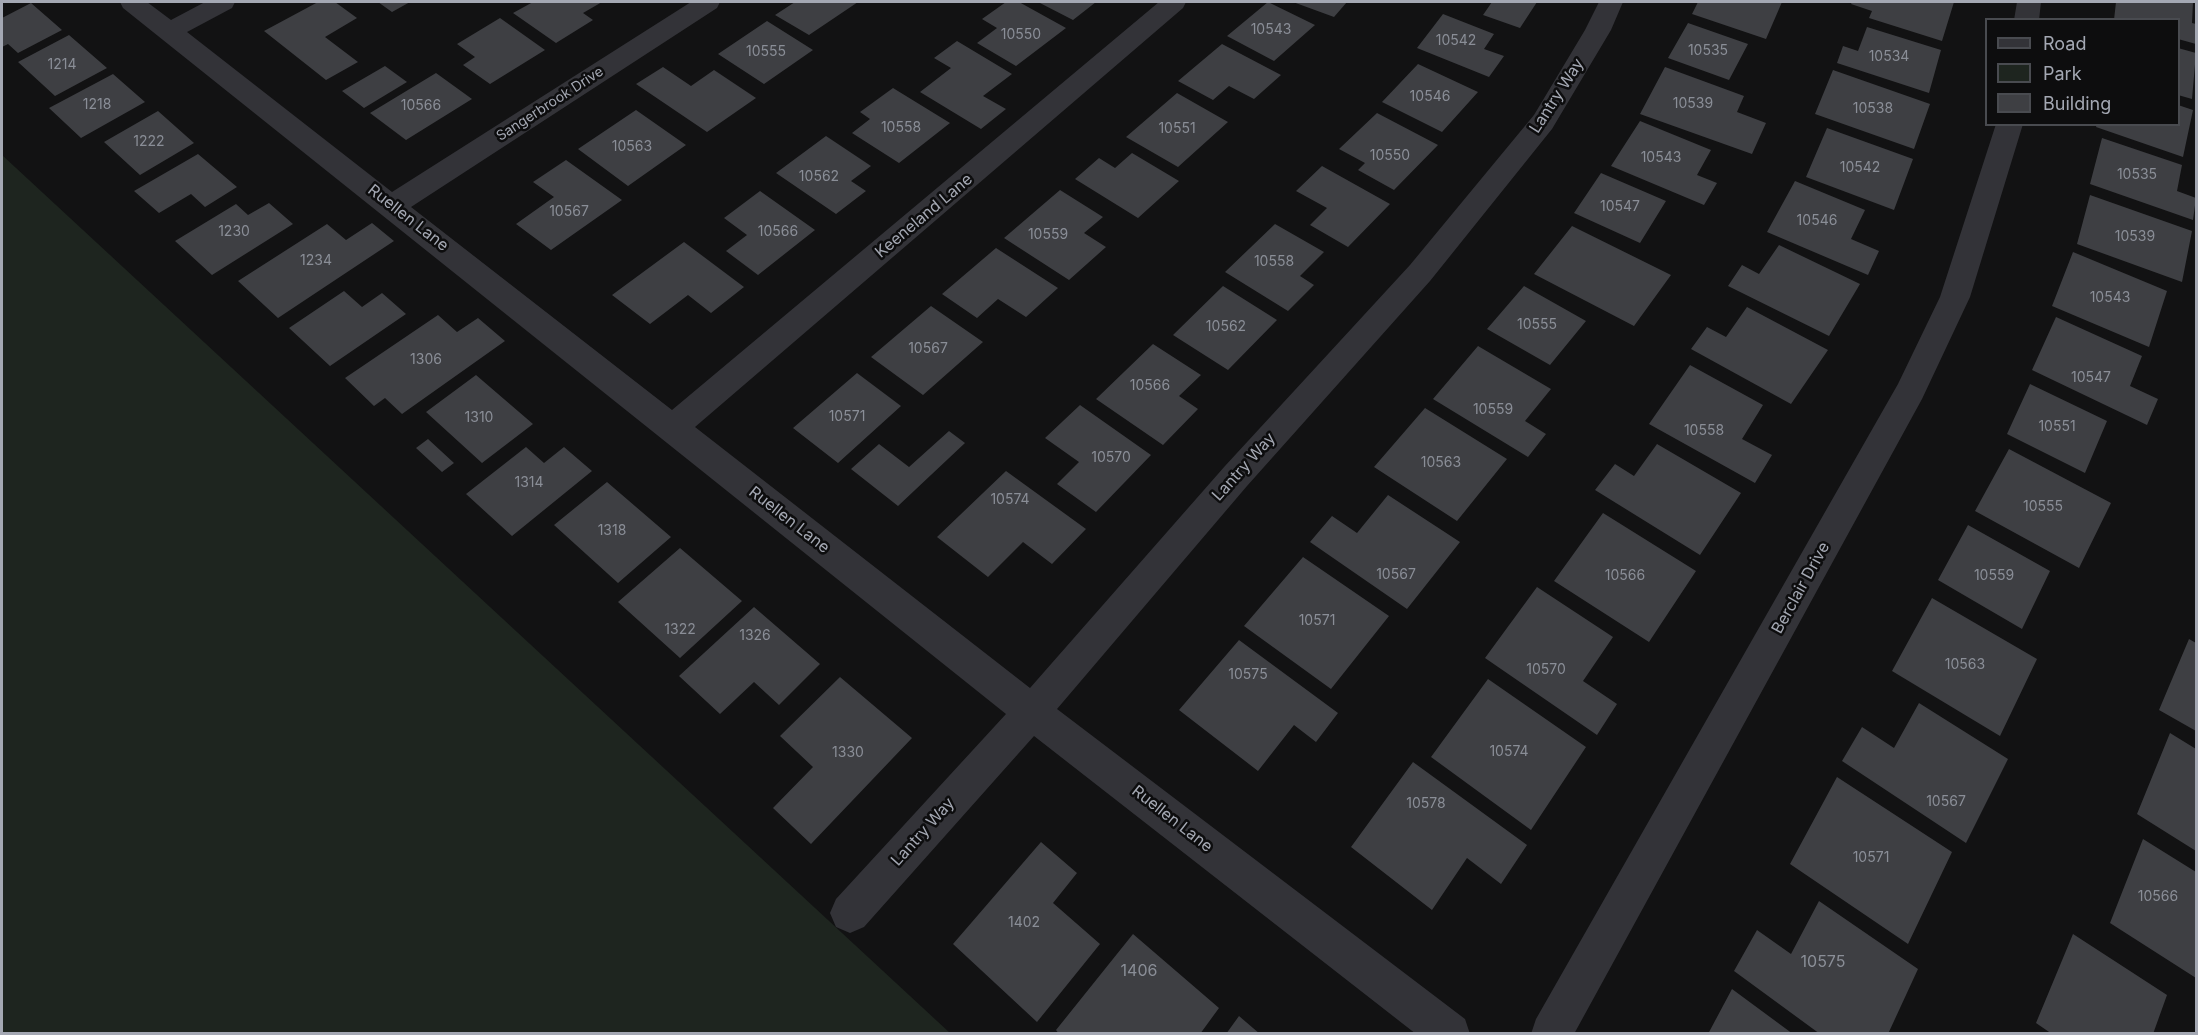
<!DOCTYPE html>
<html>
<head>
<meta charset="utf-8">
<style>
	body { margin:0 }
	#map { position:relative; width:2198px; height:1035px; overflow:hidden; background:#121213; font-family:Inter,sans-serif }
	canvas { display:block }
	.frame { position:absolute; inset:0; border:3px solid #a4a8b3; pointer-events:none }
	.legend { position:absolute; left:1985px; top:18px; width:195px; height:108px; box-sizing:border-box; background:#0d0d0e; border:2px solid #494b50; margin:0; padding:8px 10px; list-style:none; font-size:18px; color:#a4a8b3 }
	.legend li { display:flex; align-items:center; gap:12px; height:30px }
	.legend b { width:30px; border:2px solid #494b50 }
</style>
</head>
<body>
<div id="map">
<canvas width="2198" height="1035"></canvas>
<div class="frame"></div>
<ul class="legend">
<li><b style="height:8px;background:#333338"></b>Road</li>
<li><b style="height:16px;background:#1e251f"></b>Park</li>
<li><b style="height:16px;background:#3e3f43"></b>Building</li>
</ul>
</div>
<script>
const g = document.querySelector('canvas').getContext('2d');
g.lineJoin = 'round';
function paint(path, color) { g.fillStyle = color; g.fill(path, 'evenodd'); }
function write(font, color, halo, rows, align = 'center') {
  g.font = font + ' Inter,sans-serif'; g.lineWidth = 5; g.setLineDash([]); g.textBaseline = 'middle'; g.strokeStyle = halo; g.fillStyle = color; for (const [text, x, y, turn = 0] of rows) {
    g.save(); g.translate(x, y); g.rotate((+turn || 0) * Math.PI / 180); g.textAlign = isNaN(turn) ? turn : align; if (halo) g.strokeText(text, 0, 0); g.fillText(text, 0, 0); g.restore();
  }
}
paint(new Path2D(`
	M 2,155 L 950,1033 L 2,1033 Z`), '#1e251f');
paint(new Path2D(`
	M 318,2 L 335,2 L 357,18 L 325,37 L 358,62 L 326,80 L 264,31 Z
	M 378,2 L 410,2 L 392,12 Z
	M 533,2 L 602,2 L 583,13 L 593,20 L 556,43 L 513,13 Z
	M 795,2 L 858,2 L 809,35 L 775,15 Z
	M 1006,2 L 1019,2 L 1066,28 L 1016,66 L 977,43 L 997,28 L 982,19 Z
	M 1038,2 L 1096,2 L 1073,20 Z
	M 1268,2 L 1315,25 L 1274,61 L 1227,36 Z
	M 1293,2 L 1347,2 L 1334,17 Z
	M 1492,2 L 1537,2 L 1520,28 L 1483,15 Z
	M 1698,2 L 1782,2 L 1766,39 L 1692,14 Z
	M 1852,2 L 1954,2 L 1942,41 L 1869,18 L 1872,11 L 1851,4 Z
	M 2116,2 L 2193,2 L 2192,23 L 2196,24 L 2196,44 L 2178,39 L 2178,20 L 2114,20 Z
	M 31,3 L 62,30 L 18,53 L 8,44 L 2,47 L 2,18 Z
	M 1443,14 L 1494,34 L 1484,49 L 1504,56 L 1489,77 L 1417,48 Z
	M 500,18 L 545,50 L 490,84 L 463,65 L 475,57 L 457,44 Z
	M 767,21 L 813,50 L 764,84 L 718,54 Z
	M 1688,23 L 1748,44 L 1729,80 L 1668,58 Z
	M 1867,27 L 1941,50 L 1929,93 L 1837,63 L 1843,46 L 1858,51 Z
	M 69,35 L 107,68 L 55,96 L 18,62 Z
	M 957,41 L 1012,74 L 983,96 L 1006,109 L 981,129 L 920,92 L 951,68 L 934,58 Z
	M 1222,44 L 1281,75 L 1254,99 L 1229,86 L 1213,100 L 1178,81 Z
	M 2178,48 L 2196,53 L 2192,99 L 2178,95 Z
	M 1418,64 L 1478,92 L 1442,132 L 1382,102 Z
	M 385,66 L 407,82 L 364,108 L 342,91 Z
	M 663,67 L 691,86 L 714,70 L 756,98 L 707,132 L 636,84 Z
	M 1665,67 L 1744,96 L 1737,112 L 1766,123 L 1752,154 L 1640,114 Z
	M 1833,70 L 1930,104 L 1914,149 L 1815,114 Z
	M 436,73 L 472,99 L 406,140 L 370,113 Z
	M 113,74 L 145,102 L 81,138 L 49,108 Z
	M 893,88 L 950,123 L 899,163 L 852,133 L 870,119 L 860,112 Z
	M 1177,93 L 1228,122 L 1178,167 L 1126,137 Z
	M 2178,105 L 2193,110 L 2183,157 L 2096,127 L 2097,124 L 2178,124 Z
	M 636,110 L 686,145 L 628,186 L 578,149 Z
	M 158,111 L 194,143 L 140,175 L 104,142 Z
	M 1377,113 L 1438,145 L 1394,190 L 1358,170 L 1365,163 L 1339,149 Z
	M 1640,121 L 1711,150 L 1697,175 L 1717,183 L 1704,205 L 1611,166 Z
	M 1827,128 L 1913,159 L 1894,210 L 1806,177 Z
	M 826,136 L 871,166 L 851,181 L 866,191 L 836,214 L 776,173 Z
	M 2102,138 L 2182,165 L 2177,191 L 2196,198 L 2193,220 L 2090,184 Z
	M 1132,153 L 1179,181 L 1138,218 L 1075,179 L 1099,158 L 1115,168 Z
	M 198,154 L 237,187 L 205,207 L 191,194 L 159,213 L 134,191 Z
	M 566,160 L 622,200 L 551,250 L 516,224 L 554,197 L 533,182 Z
	M 1322,166 L 1390,204 L 1348,247 L 1310,225 L 1327,208 L 1296,191 Z
	M 1601,173 L 1666,201 L 1640,243 L 1574,213 Z
	M 1795,181 L 1865,210 L 1851,239 L 1879,251 L 1868,275 L 1767,232 Z
	M 1060,190 L 1103,217 L 1084,233 L 1106,247 L 1069,280 L 1004,238 Z
	M 760,191 L 815,230 L 758,275 L 726,251 L 747,235 L 724,218 Z
	M 2090,195 L 2192,231 L 2182,282 L 2077,244 Z
	M 269,203 L 293,224 L 212,275 L 175,241 L 236,204 L 248,215 Z
	M 372,223 L 394,241 L 278,318 L 238,281 L 327,224 L 346,240 Z
	M 1275,224 L 1324,252 L 1300,276 L 1314,285 L 1288,311 L 1225,272 Z
	M 1572,226 L 1671,275 L 1634,326 L 1534,274 Z
	M 684,242 L 744,287 L 711,313 L 688,295 L 650,324 L 612,295 Z
	M 1779,245 L 1860,284 L 1829,336 L 1728,286 L 1742,265 L 1759,274 Z
	M 996,248 L 1058,288 L 1026,317 L 998,299 L 977,318 L 942,294 Z
	M 2073,252 L 2167,291 L 2149,347 L 2052,306 Z
	M 1223,286 L 1277,320 L 1228,370 L 1173,335 Z
	M 1524,286 L 1586,321 L 1550,365 L 1487,329 Z
	M 344,291 L 362,307 L 382,293 L 406,314 L 330,366 L 289,328 Z
	M 931,306 L 983,342 L 923,395 L 871,357 Z
	M 1747,307 L 1828,350 L 1791,404 L 1691,349 L 1707,327 L 1726,337 Z
	M 438,315 L 457,332 L 478,318 L 505,341 L 402,414 L 385,398 L 374,406 L 345,378 Z
	M 2056,317 L 2142,356 L 2130,386 L 2158,399 L 2147,425 L 2032,370 Z
	M 1153,344 L 1201,375 L 1179,396 L 1198,409 L 1163,445 L 1096,399 Z
	M 1478,346 L 1551,389 L 1525,421 L 1546,434 L 1528,457 L 1433,399 Z
	M 1690,365 L 1763,405 L 1742,439 L 1772,455 L 1755,483 L 1649,424 Z
	M 857,373 L 901,406 L 838,463 L 793,428 Z
	M 476,375 L 533,424 L 482,463 L 426,412 Z
	M 2030,384 L 2107,421 L 2085,473 L 2007,434 Z
	M 1080,405 L 1151,455 L 1096,512 L 1057,484 L 1079,462 L 1045,438 Z
	M 1425,408 L 1507,459 L 1457,521 L 1374,467 Z
	M 949,431 L 965,443 L 898,506 L 851,469 L 879,444 L 909,467 Z
	M 428,439 L 454,463 L 442,472 L 416,448 Z
	M 1657,444 L 1741,493 L 1700,555 L 1595,490 L 1615,464 L 1634,476 Z
	M 526,447 L 544,463 L 564,447 L 592,471 L 512,536 L 466,494 Z
	M 2009,449 L 2111,503 L 2079,568 L 1975,511 Z
	M 1006,471 L 1086,529 L 1052,564 L 1023,542 L 988,577 L 937,537 Z
	M 607,482 L 671,537 L 618,583 L 554,525 Z
	M 1388,495 L 1460,542 L 1407,609 L 1310,542 L 1332,516 L 1357,533 Z
	M 1603,513 L 1696,571 L 1649,642 L 1554,581 Z
	M 1968,525 L 2050,571 L 2022,629 L 1938,580 Z
	M 680,548 L 742,601 L 680,658 L 618,602 Z
	M 1303,557 L 1389,616 L 1331,689 L 1244,626 Z
	M 1537,587 L 1613,637 L 1583,681 L 1617,704 L 1597,735 L 1485,658 Z
	M 1932,598 L 2037,659 L 2000,736 L 1892,671 Z
	M 754,607 L 820,664 L 779,705 L 754,682 L 720,714 L 679,676 Z
	M 2189,639 L 2196,643 L 2196,731 L 2159,710 Z
	M 1239,640 L 1338,713 L 1316,742 L 1294,725 L 1258,771 L 1179,710 Z
	M 840,677 L 912,738 L 811,844 L 773,808 L 813,767 L 780,736 Z
	M 1488,679 L 1586,747 L 1531,830 L 1431,757 Z
	M 1919,703 L 2008,759 L 1966,843 L 1842,761 L 1862,727 L 1894,748 Z
	M 2170,733 L 2196,749 L 2196,851 L 2137,814 Z
	M 1413,762 L 1527,845 L 1501,884 L 1467,858 L 1432,910 L 1351,847 Z
	M 1837,777 L 1952,852 L 1908,944 L 1790,864 Z
	M 2143,839 L 2196,872 L 2196,978 L 2110,923 Z
	M 1041,842 L 1077,873 L 1053,903 L 1100,944 L 1037,1022 L 953,944 Z
	M 1819,901 L 1918,969 L 1888,1034 L 1820,1034 L 1734,971 L 1757,930 L 1791,954 Z
	M 1133,934 L 1219,1008 L 1200,1034 L 1059,1034 L 1056,1030 Z
	M 2073,934 L 2167,995 L 2153,1034 L 2052,1034 L 2036,1023 Z
	M 1732,989 L 1793,1034 L 1708,1034 Z
	M 1239,1016 L 1260,1034 L 1226,1034 Z`), '#3e3f43');
paint(new Path2D(`
	M 120,2 L 147,2 L 171,20 L 205,2 L 235,2 L 232,8 L 187,32 L 392,192 L 691,2 L 720,2 L 717,8 L 411,207 L 672,410 L 1159,2 L 1186,2 L 1183,8 L 695,427 L 1030,688 L 1225,466 L 1410,265 L 1534,115 L 1585,30 L 1599,2 L 1623,2 L 1611,30 L 1552,129 L 1430,281 L 1247,486 L 1057,709 L 1465,1019 L 1470,1034 L 1416,1034 L 1034,736 L 864,927 L 850,933 L 836,927 L 830,913 L 836,899 L 1006,714 L 123,8 Z
	M 2017,2 L 2041,2 L 2039,20 L 2014,20 Z
	M 1996,124 L 2023,124 L 1970,297 L 1922,399 L 1574,1034 L 1531,1034 L 1536,1019 L 1898,384 L 1940,297 Z`), '#333338');
write('14px', '#8a8e97', null, [
	["10543",1271,30],
	["10550",1021,35],
	["10542",1456,41],
	["10535",1708,51],
	["10555",766,52],
	["10534",1889,57],
	["1214",62,65],
	["10546",1430,97],
	["10539",1693,104],
	["1218",97,105],
	["10566",421,106],
	["10538",1873,109],
	["10558",901,128],
	["10551",1177,129],
	["1222",149,142],
	["10563",632,147],
	["10550",1390,156],
	["10543",1661,158],
	["10542",1860,168],
	["10535",2137,175],
	["10562",819,177],
	["10547",1620,207],
	["10567",569,212],
	["10546",1817,221],
	["1230",234,232],
	["10566",778,232],
	["10559",1048,235],
	["10539",2135,237],
	["1234",316,261],
	["10558",1274,262],
	["10543",2110,298],
	["10555",1537,325],
	["10562",1226,327],
	["10567",928,349],
	["1306",426,360],
	["10547",2091,378],
	["10566",1150,386],
	["10559",1493,410],
	["10571",847,417],
	["1310",479,418],
	["10551",2057,427],
	["10558",1704,431],
	["10570",1111,458],
	["10563",1441,463],
	["1314",529,483],
	["10574",1010,500],
	["10555",2043,507],
	["1318",612,531],
	["10567",1396,575],
	["10566",1625,576],
	["10559",1994,576],
	["10571",1317,621],
	["1322",680,630],
	["1326",755,636],
	["10563",1965,665],
	["10570",1546,670],
	["10575",1248,675],
	["10574",1509,752],
	["1330",848,753],
	["10567",1946,802],
	["10578",1426,804],
	["10571",1871,858],
	["10566",2158,897],
	["1402",1024,923]
]);
write('14px', '#a4a8b3', '#0d0d0e', [
	["Sangerbrook Drive",550,104,-33]
]);
write('16px', '#a4a8b3', '#0d0d0e', [
	["Lantry Way",1557,96,-57],
	["Keeneland Lane",924,216,-40],
	["Ruellen Lane",408,218,38],
	["Lantry Way",1244,467,-48],
	["Ruellen Lane",789,520,38],
	["Berclair Drive",1801,588,-61],
	["Ruellen Lane",1172,819,38],
	["Lantry Way",923,832,-48]
]);
write('16px', '#8a8e97', null, [
	["10575",1823,962],
	["1406",1139,971]
]);
</script>
</body>
</html>
